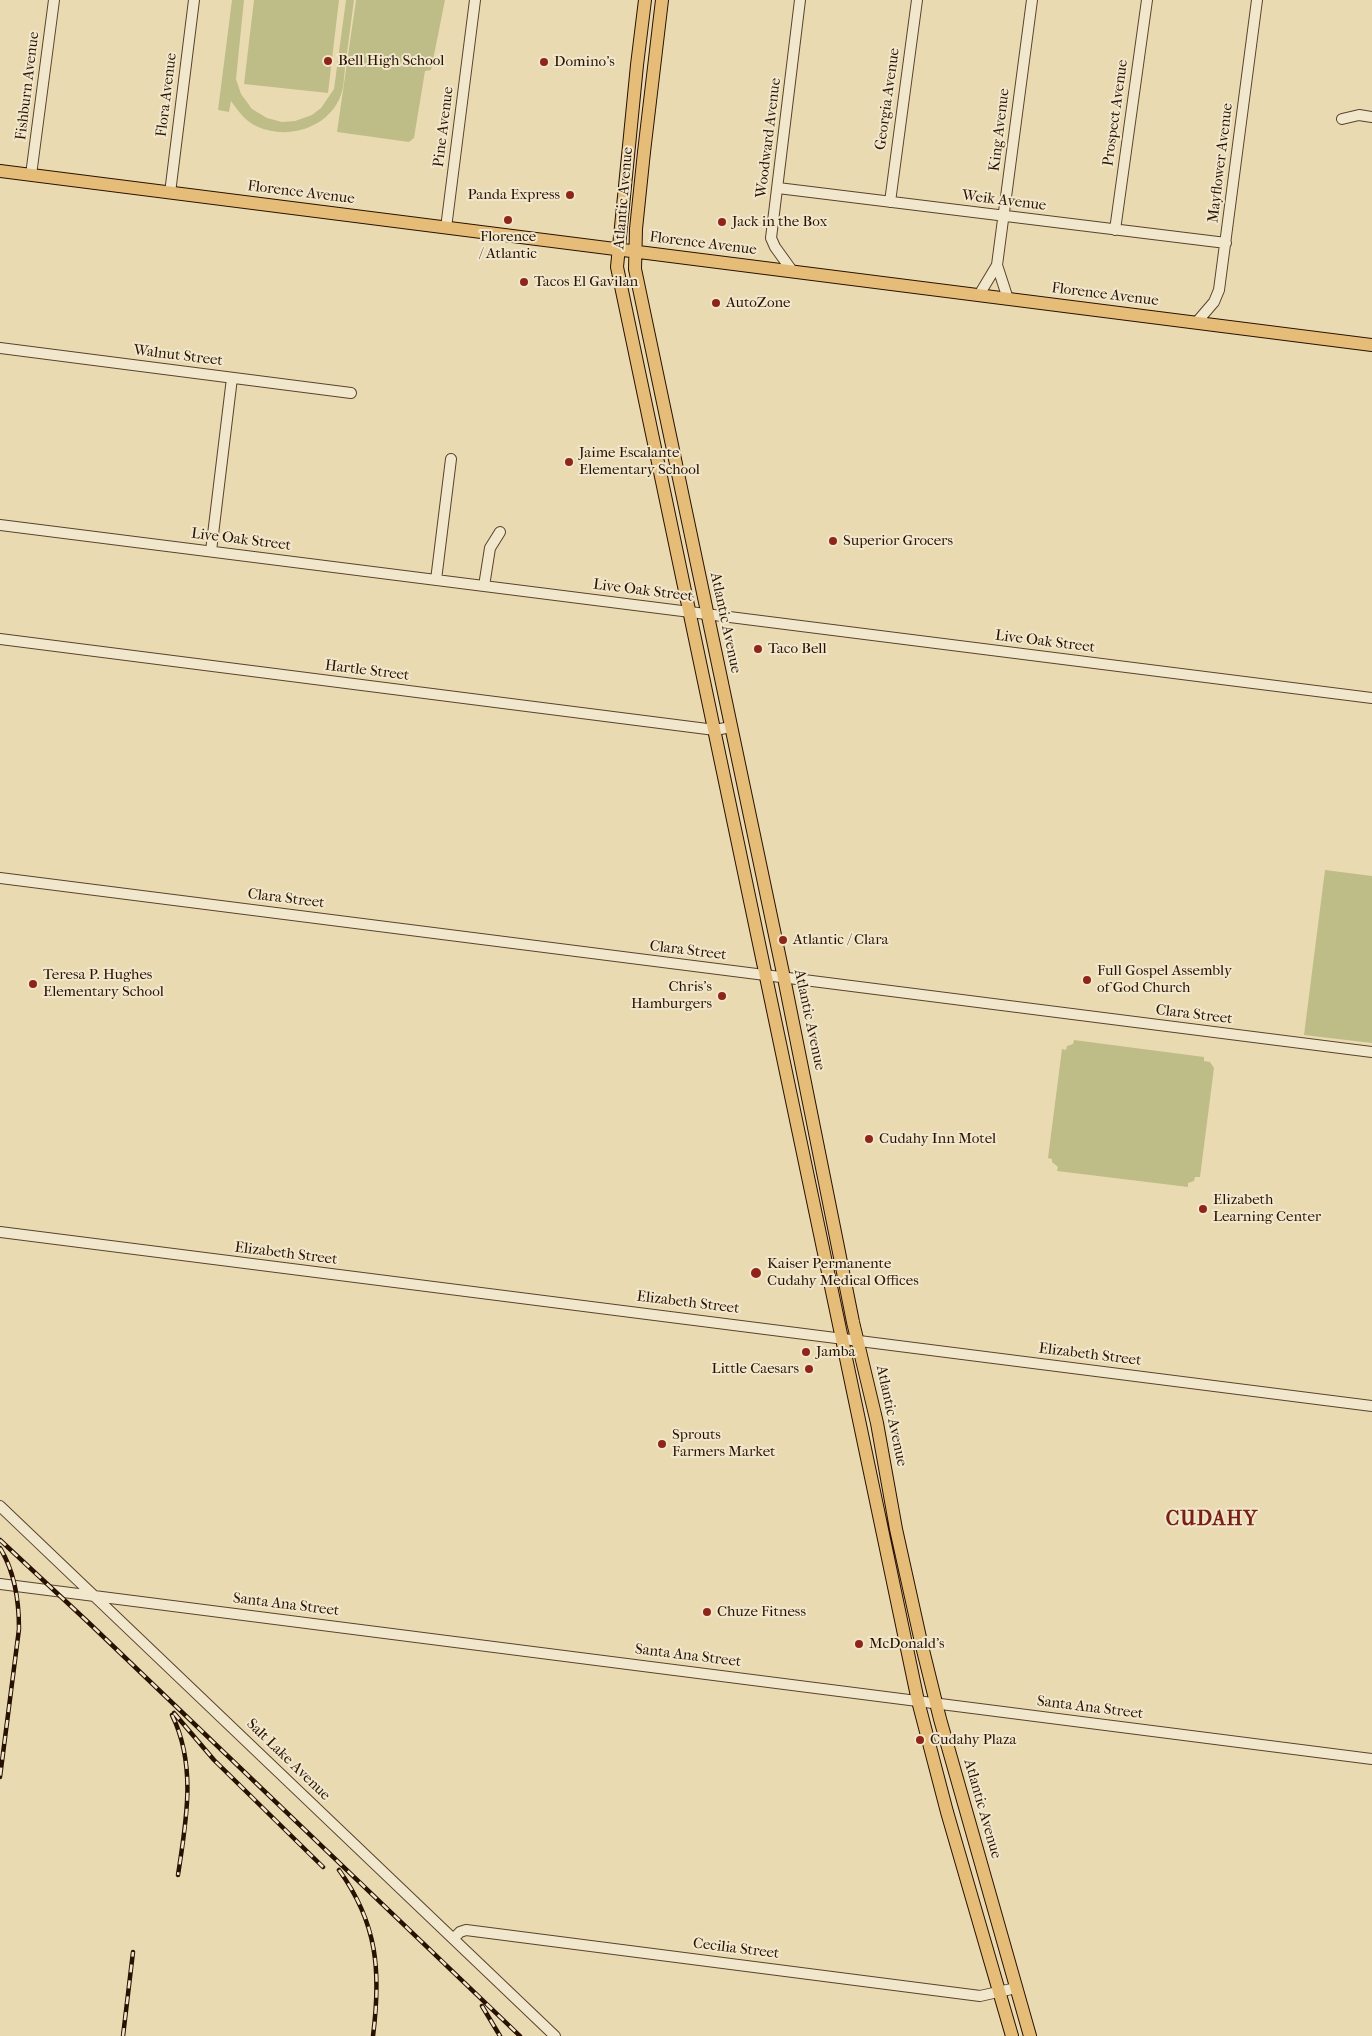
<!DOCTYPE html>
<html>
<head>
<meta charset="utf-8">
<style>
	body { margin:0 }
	canvas { display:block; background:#eadab1 }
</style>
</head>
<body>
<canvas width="1372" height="2036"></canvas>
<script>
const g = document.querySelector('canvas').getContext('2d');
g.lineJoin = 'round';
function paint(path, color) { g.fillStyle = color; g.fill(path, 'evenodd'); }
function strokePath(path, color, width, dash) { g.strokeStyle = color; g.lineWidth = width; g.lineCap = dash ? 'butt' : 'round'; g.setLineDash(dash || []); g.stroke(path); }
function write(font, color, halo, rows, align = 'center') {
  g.font = font + ' "IM FELL French Canon",serif'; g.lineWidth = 4; g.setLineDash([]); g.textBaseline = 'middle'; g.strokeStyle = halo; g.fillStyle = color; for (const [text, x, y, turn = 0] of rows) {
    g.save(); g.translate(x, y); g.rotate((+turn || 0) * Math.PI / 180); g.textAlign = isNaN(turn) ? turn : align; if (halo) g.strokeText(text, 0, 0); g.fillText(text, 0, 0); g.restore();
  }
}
paint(new Path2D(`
	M 232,0 L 244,0 L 236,79 L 241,94 L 252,109 L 267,118 L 282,122 L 295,121 L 312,115 L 321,108 L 334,89 L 346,0 L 354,0 C 351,23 348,45 345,68 C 344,76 344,87 341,95 C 329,128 288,140 258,127 C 246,122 238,111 231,101 L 229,112 L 218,110 Z
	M 254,0 L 339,0 L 328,93 L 244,84 Z
	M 356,0 L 445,0 L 431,70 L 425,71 L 414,138 L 409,142 L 337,132 Z
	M 1325,870 L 1372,876 L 1372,1043 L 1304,1035 Z
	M 1074,1040 L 1204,1057 L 1204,1061 L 1210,1062 L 1214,1068 L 1200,1177 L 1195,1177 L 1194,1181 L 1188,1183 L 1188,1187 L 1057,1171 L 1058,1167 L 1052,1162 L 1052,1159 L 1048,1158 L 1062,1049 L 1066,1050 L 1067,1046 L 1073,1044 Z`), '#bebd87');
const minor = new Path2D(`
	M 1342,119 L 1359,115 L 1372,117
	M 31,175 L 54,0
	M 778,188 L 1226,243
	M 170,193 L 194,0
	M 890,202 L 917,0
	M 446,228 L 475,0
	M 1115,230 L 1147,0
	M 997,265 L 1008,299
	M 793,272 L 775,247 L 771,238 L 800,0
	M 979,295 L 997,265 L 1032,0
	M 1196,323 L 1214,302 L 1219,290 L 1257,0
	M 0,348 L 351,393
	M 0,525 L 1372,698
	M 211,551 L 232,378
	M 436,580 L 451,459
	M 484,586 L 490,548 L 500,532
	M 0,639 L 715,730 L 731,727
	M 0,878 L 1372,1052
	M 0,1232 L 1372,1406
	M 0,1506 L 555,2036
	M 0,1584 L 1372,1759
	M 454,1938 L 460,1932 L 466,1930 L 980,1996 L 1016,1988`);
const major = new Path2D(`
	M 645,0 L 637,65 L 617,267 L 918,1701 L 947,1812 L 1012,2036
	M 662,0 L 644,152 L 636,229 L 635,269 L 784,978 L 853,1322 L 877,1423 L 896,1529 L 921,1642 L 940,1719 L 1030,2036
	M 0,171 L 1372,345`);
strokePath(minor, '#59432c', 12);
strokePath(major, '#291100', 14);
strokePath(minor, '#f1e7cc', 10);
strokePath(major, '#e5bd78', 12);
const rail = new Path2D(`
	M 0,1540 L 89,1623 L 520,2036
	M 0,1548 C 15,1572 19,1601 19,1629 L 0,1777
	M 174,1713 L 214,1760 L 323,1867
	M 172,1715 C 197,1766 186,1822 178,1875
	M 339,1870 C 378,1924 381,1972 373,2036
	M 482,2006 L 500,2036
	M 123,2036 L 133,1952`);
strokePath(rail, '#291100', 4.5);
strokePath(rail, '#f1e7cc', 2.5, [8]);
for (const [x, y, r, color] of [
	[328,61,5,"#8f2418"],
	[544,62,5,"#8f2418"],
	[570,195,5,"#8f2418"],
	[508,220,5,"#8f2418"],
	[722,222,5,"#8f2418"],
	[524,282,5,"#8f2418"],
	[716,303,5,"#8f2418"],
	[569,462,5,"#8f2418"],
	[833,541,5,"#8f2418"],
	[758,649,5,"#8f2418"],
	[783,940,5,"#8f2418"],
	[1087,980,5,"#8f2418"],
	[33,984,5,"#8f2418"],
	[722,996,5,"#8f2418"],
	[869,1139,5,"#8f2418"],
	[1203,1209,5,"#8f2418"],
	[756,1273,6,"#8f2418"],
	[806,1352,5,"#8f2418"],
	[809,1369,5,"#8f2418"],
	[662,1444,5,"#8f2418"],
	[707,1612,5,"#8f2418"],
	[859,1644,5,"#8f2418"],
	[920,1740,5,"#8f2418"]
]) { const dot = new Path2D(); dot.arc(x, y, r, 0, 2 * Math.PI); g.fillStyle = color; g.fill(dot); strokePath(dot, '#f1e7cc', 2); }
write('15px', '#291100', '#f1e7cc', [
	["Bell High School",338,61],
	["Domino's",554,62],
	["Panda Express",560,195,"right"],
	["Jack in the Box",732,222],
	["Florence",508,237,"center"],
	["/ Atlantic",508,254,"center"],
	["Tacos El Gavilan",534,282],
	["AutoZone",726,303],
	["Jaime Escalante",579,453],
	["Elementary School",579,470],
	["Superior Grocers",843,541],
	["Taco Bell",768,649],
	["Atlantic / Clara",793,940],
	["Full Gospel Assembly",1097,971],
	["of God Church",1097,988],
	["Teresa P. Hughes",43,975],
	["Elementary School",43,992],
	["Chris's",712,987,"right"],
	["Hamburgers",712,1004,"right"],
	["Cudahy Inn Motel",879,1139],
	["Elizabeth",1213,1200],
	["Learning Center",1213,1217],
	["Kaiser Permanente",767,1264],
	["Cudahy Medical Offices",767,1281],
	["Jamba",816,1352],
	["Little Caesars",799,1369,"right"],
	["Sprouts",672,1435],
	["Farmers Market",672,1452],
	["Chuze Fitness",717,1612],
	["McDonald's",869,1644],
	["Cudahy Plaza",930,1740]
], 'left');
write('15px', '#291100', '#f1e7cc', [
	["Fishburn Avenue",28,86,-83],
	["Flora Avenue",167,95,-83],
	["Georgia Avenue",888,99,-82],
	["Prospect Avenue",1116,113,-82],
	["Pine Avenue",444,127,-83],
	["King Avenue",1000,130,-83],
	["Woodward Avenue",769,138,-83],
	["Mayflower Avenue",1221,163,-83],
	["Florence Avenue",301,193,7],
	["Atlantic Avenue",624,198,-85],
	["Weik Avenue",1004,201,7],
	["Florence Avenue",703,244,7],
	["Florence Avenue",1105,295,7],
	["Walnut Street",178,356,7],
	["Live Oak Street",241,540,7],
	["Live Oak Street",643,591,7],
	["Atlantic Avenue",725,623,78],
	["Live Oak Street",1045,642,7],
	["Hartle Street",367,671,7],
	["Clara Street",286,899,7],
	["Clara Street",688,951,7],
	["Clara Street",1194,1015,7],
	["Atlantic Avenue",809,1020,78],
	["Elizabeth Street",286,1254,7],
	["Elizabeth Street",688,1303,7],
	["Elizabeth Street",1090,1355,7],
	["Atlantic Avenue",891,1416,78],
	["Santa Ana Street",286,1605,7],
	["Santa Ana Street",688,1656,7],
	["Santa Ana Street",1090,1708,7],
	["Salt Lake Avenue",288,1760,44],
	["Atlantic Avenue",982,1809,74],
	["Cecilia Street",736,1949,7]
]);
g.letterSpacing = '1px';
write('bold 20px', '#7a1f14', '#f1e7cc', [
	["CUDAHY",1212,1520]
]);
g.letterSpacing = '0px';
</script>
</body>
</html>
